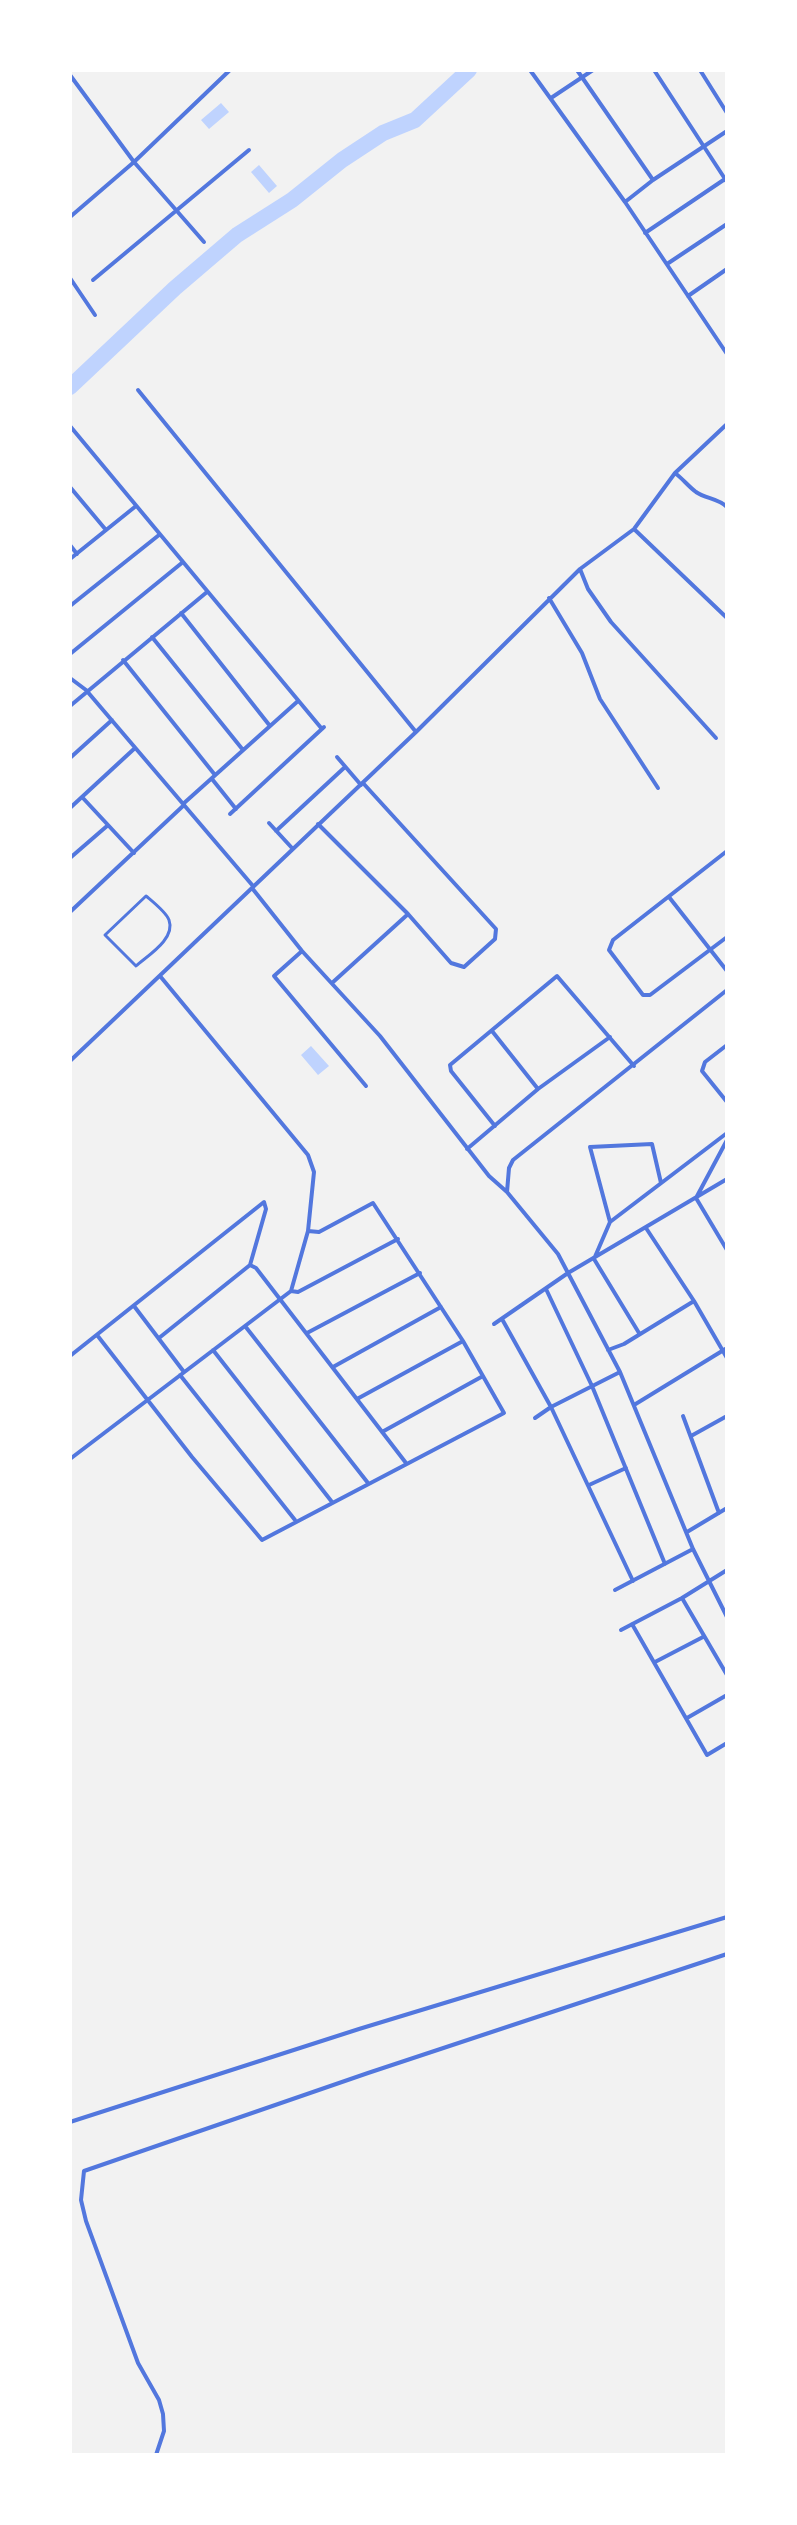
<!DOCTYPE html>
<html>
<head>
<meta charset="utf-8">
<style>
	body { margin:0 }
	#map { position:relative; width:797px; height:2525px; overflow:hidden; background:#f2f2f2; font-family:"Source Serif 4",serif }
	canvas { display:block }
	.frame { position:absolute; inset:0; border:72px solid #fff; pointer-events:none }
</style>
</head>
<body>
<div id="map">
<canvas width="797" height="2525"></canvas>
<div class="frame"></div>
</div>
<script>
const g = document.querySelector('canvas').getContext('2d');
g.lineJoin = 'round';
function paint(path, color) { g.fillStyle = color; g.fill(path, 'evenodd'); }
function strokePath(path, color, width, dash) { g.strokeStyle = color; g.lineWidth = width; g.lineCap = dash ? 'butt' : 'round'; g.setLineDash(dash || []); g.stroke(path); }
paint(new Path2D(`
	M 221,103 L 229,112 L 209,129 L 201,120 Z
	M 259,165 L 277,186 L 269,193 L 251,172 Z
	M 311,1046 L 329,1066 L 318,1075 L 301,1055 Z`), '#bfd3fe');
strokePath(new Path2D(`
	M 70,387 L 175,288 L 237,235 L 292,200 L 342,160 L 383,133 L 415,120 L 469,70`), '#bfd3fe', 16);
strokePath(new Path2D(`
	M 146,896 C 153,902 166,912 169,920 C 176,939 147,956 136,966 L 105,935 Z`), '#5277de', 3);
strokePath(new Path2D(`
	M 530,70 L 625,202 L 727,354
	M 577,70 L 653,180
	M 654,70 L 727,182
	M 700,70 L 727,113
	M 70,75 L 134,162 L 204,242
	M 551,98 L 593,70
	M 625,202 L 653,180 L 727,131
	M 70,217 L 134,162 L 230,70
	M 645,233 L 725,179
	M 667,264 L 727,224
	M 70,278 L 95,315
	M 93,280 L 249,150
	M 688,296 L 727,269
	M 138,390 L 416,732
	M 70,426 L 322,729
	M 675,473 C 683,479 688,486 696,492 C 706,499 718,498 727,507
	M 70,487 L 106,530
	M 634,529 L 727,618
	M 70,545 L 77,554
	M 70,559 L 136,506
	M 580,569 L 588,589 L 611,622 L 716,738
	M 549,598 L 582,653 L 600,699 L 658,788
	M 70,606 L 159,535
	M 181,613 L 270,726
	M 152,637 L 243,750
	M 70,654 L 183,562
	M 123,660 L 215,775
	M 70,678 L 86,690 L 253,886
	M 70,706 L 207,592
	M 337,757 L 361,785
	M 70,758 L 112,720
	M 212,779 L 236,809
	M 82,797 L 134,853
	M 183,804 L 298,701
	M 70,808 L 135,748
	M 230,814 L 324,727
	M 269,823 L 292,848
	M 318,824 L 408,914 L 451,963 L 464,967 L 495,939 L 496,929 L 363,783
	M 276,831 L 345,767
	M 727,851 L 613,940 L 609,950 L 643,995 L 650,995 L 727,937
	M 70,858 L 107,826
	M 252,888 L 302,951 L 380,1036 L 489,1176 L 507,1192 L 558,1254 L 620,1372 L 693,1549 L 727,1617
	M 669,897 L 727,971
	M 70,912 L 184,805
	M 302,951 L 274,976 L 366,1086
	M 332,983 L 407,915
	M 492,1031 L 538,1089
	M 727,1045 L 705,1062 L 702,1071 L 727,1102
	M 70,1061 L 416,732 L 580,569 L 634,529 L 675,473 L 727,424
	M 495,1126 L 451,1071 L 450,1065 L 557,976 L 634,1066
	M 727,1140 L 696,1198 L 727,1250
	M 467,1149 L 538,1089 L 610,1037
	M 507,1192 L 509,1168 L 513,1160 L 727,990
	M 610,1222 L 590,1147 L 652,1144 L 661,1183
	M 646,1228 L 694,1301 L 727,1358
	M 250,1265 L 256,1268 L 406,1463
	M 546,1289 L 592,1386 L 665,1564
	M 291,1291 L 298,1292 L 398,1239
	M 134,1306 L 184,1372
	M 502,1319 L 551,1407 L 633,1581
	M 494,1324 L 568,1273 L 727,1179
	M 245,1326 L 368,1483
	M 307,1333 L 420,1273
	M 639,1333 L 594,1259 L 610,1222 L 727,1133
	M 97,1335 L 192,1457 L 262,1540 L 504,1413 L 463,1341 L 373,1203 L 319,1232 L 308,1231
	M 213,1350 L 332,1502
	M 608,1350 L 624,1344 L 694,1301
	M 70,1356 L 264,1202 L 266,1209 L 250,1265 L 159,1338
	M 333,1367 L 441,1307
	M 180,1375 L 295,1520
	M 357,1399 L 463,1341
	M 634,1405 L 727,1348
	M 683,1416 L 719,1513
	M 535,1418 L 551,1407 L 620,1372
	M 382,1432 L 483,1376
	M 691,1436 L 727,1416
	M 70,1459 L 291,1291 L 308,1231 L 314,1172 L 308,1155 L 160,976
	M 589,1485 L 626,1468
	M 687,1532 L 727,1508
	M 615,1590 L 693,1549
	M 682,1598 L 727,1675
	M 632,1624 L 707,1755 L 727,1743
	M 621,1630 L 682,1598 L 727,1570
	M 655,1662 L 703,1637
	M 687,1718 L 727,1695
	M 70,2122 L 359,2029 L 727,1917
	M 156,2455 L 164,2431 L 163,2414 L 159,2400 L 138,2363 L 86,2221 L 81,2200 L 84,2171 L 368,2073 L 727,1954`), '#5277de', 4);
</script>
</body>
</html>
